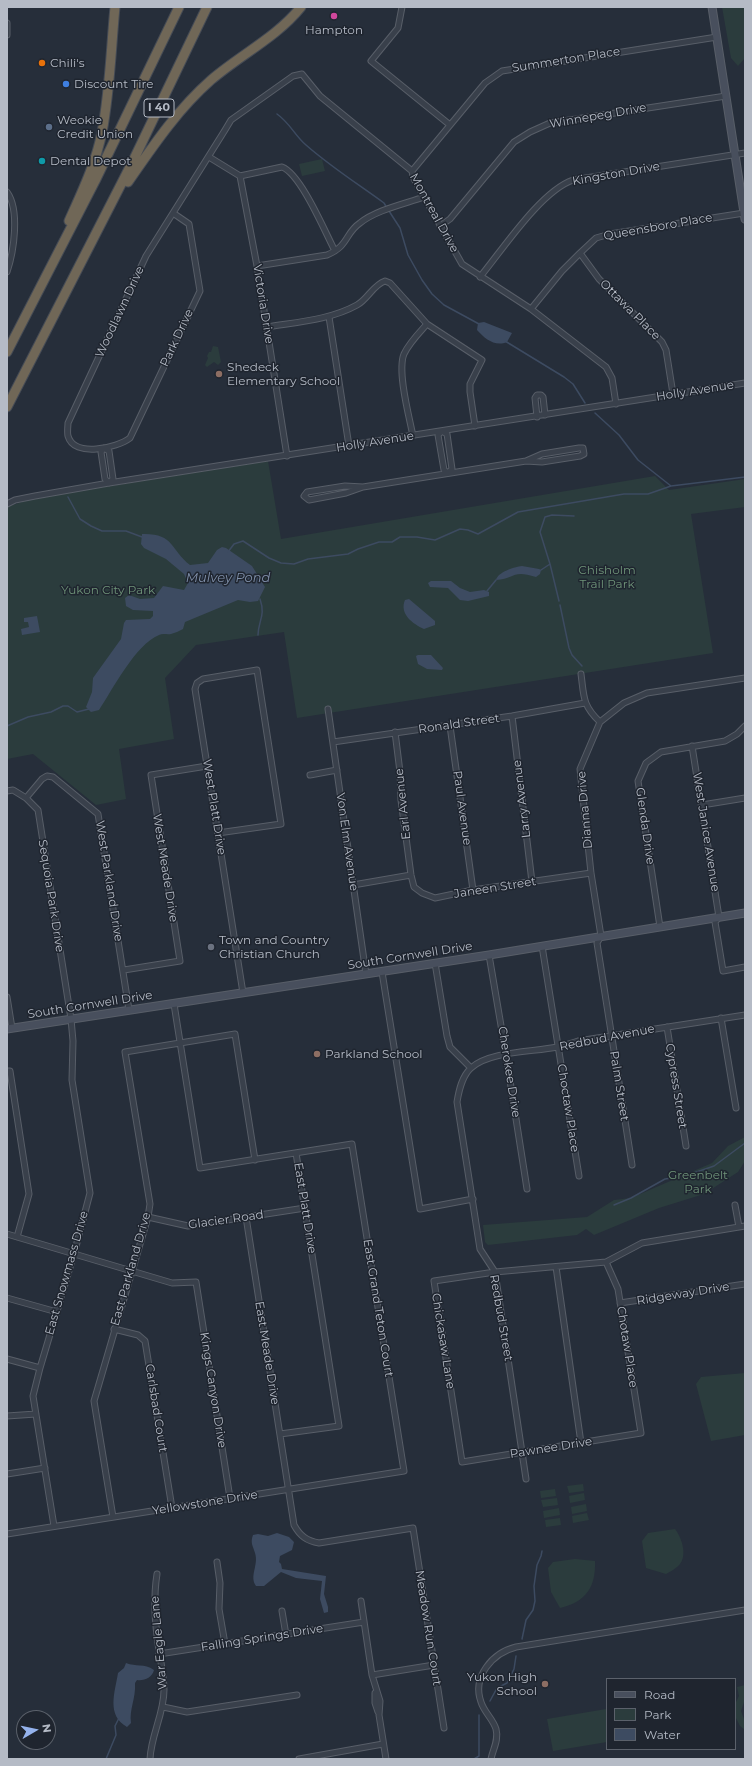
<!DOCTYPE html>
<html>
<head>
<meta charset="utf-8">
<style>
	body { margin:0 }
	#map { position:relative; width:752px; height:1766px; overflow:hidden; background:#262e3a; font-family:Montserrat,sans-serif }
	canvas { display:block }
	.frame { position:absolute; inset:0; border:8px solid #b5bbc6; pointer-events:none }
	.legend { position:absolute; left:606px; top:1678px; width:130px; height:72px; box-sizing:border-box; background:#1f252f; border:1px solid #5b616b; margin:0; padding:5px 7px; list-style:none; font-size:12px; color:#b5bbc6 }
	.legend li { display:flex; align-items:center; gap:8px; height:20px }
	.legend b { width:20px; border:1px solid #5b616b }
	.north { position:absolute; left:16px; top:1710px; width:40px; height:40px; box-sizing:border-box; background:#1f252f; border:1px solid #5b616b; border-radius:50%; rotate:81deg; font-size:11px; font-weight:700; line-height:16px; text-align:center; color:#b5bbc6 }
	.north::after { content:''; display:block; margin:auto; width:14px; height:18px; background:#94b2ec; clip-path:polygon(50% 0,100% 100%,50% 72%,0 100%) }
</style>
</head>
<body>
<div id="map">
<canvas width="752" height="1766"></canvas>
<div class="frame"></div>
<ul class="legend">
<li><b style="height:5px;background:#484f5d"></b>Road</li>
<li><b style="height:11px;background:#2b3c3d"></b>Park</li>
<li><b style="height:11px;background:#3d4b61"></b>Water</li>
</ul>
<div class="north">N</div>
</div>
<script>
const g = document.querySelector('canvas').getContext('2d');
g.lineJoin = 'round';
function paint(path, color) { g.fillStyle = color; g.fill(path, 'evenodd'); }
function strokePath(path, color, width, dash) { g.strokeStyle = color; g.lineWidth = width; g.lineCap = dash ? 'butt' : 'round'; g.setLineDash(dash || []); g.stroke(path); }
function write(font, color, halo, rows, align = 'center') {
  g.font = font + ' Montserrat,sans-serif'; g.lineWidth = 3; g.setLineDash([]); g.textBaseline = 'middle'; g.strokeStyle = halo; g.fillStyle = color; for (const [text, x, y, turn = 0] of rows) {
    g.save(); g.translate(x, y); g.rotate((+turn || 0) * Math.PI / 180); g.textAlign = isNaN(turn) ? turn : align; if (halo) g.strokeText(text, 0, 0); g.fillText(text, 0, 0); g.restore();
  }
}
paint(new Path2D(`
	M 722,7 L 745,7 L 745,58 L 738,66 L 731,58 Z
	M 322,159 L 325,171 L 302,176 L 299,164 Z
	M 213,346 L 218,347 L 221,362 L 218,365 L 214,362 L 207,367 L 205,365 L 208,358 L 207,356 L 209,352 L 211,352 Z
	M 268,461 L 281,539 L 655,476 L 669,490 L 745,479 L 745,507 L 691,514 L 713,653 L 297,718 L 284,632 L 196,645 L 165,678 L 174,739 L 119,749 L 126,799 L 96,805 L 33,754 L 7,759 L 7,507 L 34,498 Z
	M 745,1137 L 745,1161 L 738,1172 L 704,1194 L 659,1208 L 594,1235 L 586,1229 L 577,1235 L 488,1245 L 485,1242 L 483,1225 L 587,1217 L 614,1200 L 631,1198 L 712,1163 L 728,1146 Z
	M 745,1373 L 745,1435 L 711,1441 L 696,1384 L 701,1377 Z
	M 583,1484 L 584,1491 L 569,1493 L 567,1486 Z
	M 555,1489 L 556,1496 L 541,1498 L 540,1491 Z
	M 584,1493 L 585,1500 L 570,1503 L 569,1496 Z
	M 557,1498 L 558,1505 L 543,1507 L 541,1500 Z
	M 586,1504 L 587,1511 L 572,1514 L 571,1507 Z
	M 559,1508 L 560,1515 L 544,1518 L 543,1511 Z
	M 587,1513 L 589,1520 L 573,1523 L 572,1516 Z
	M 560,1518 L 561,1525 L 546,1527 L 545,1520 Z
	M 675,1529 C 682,1538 689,1558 677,1567 C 674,1570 669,1572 666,1574 L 646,1568 L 642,1541 L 648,1533 Z
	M 575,1559 L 595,1561 C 596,1587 586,1602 560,1608 L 551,1592 L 548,1568 L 553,1562 Z
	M 745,1685 L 745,1699 L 741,1711 L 745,1722 L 745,1730 L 740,1726 L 735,1716 L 735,1704 L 739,1696 L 737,1687 Z
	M 606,1709 L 607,1742 L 553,1751 L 547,1719 Z`), '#2b3c3d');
paint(new Path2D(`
	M 484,322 L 512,333 L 507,342 C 495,347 485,339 477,330 L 478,323 Z
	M 142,534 C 174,533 170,549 190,565 L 208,563 L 217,550 L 222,547 L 226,548 L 252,566 L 265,587 L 258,601 L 250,602 L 238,600 L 185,622 L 183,629 C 179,631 175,633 171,634 C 167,635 163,633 159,635 C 135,645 113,689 99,710 L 91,712 L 86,707 L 92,692 L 93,678 L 121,639 L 124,623 L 126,620 L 150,619 L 153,616 L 153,611 L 133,610 L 126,606 L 125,598 L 129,595 L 140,599 L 154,598 L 163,586 L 184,590 L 188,583 L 184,574 L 166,559 L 144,548 L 141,544 Z
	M 522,566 L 539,569 L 541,570 L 540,574 L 536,577 C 512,569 515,579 496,580 C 498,572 514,567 522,566 Z
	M 431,581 L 451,581 L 460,588 L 470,592 L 484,590 L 489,592 L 489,596 L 468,601 L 460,600 L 448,588 L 430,587 L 428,583 Z
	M 409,599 L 435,621 L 435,625 L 424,629 C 413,624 399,614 405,600 Z
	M 37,616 L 40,632 L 22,635 L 21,629 L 29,627 L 28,622 L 24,622 L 24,618 Z
	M 418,655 L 431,655 L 443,668 L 442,670 L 427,669 L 418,664 L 416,656 Z
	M 277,1533 L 289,1537 L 294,1542 L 292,1550 L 280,1556 L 279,1562 L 281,1564 L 282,1569 L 326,1576 L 324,1594 L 328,1607 L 328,1612 L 324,1613 L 320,1599 L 322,1581 L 296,1578 L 281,1572 L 264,1586 L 256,1586 C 249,1576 259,1565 255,1553 C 253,1546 250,1543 253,1535 L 258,1534 L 268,1536 Z
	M 126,1663 C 136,1667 144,1663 154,1670 C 152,1678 144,1681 137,1680 L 135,1683 C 136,1699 129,1709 131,1723 L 127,1727 C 106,1715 115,1692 118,1673 L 124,1668 Z`), '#3d4b61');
strokePath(new Path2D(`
	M 277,114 C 290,123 295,136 306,145 C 331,167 358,184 384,203 L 387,208
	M 389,211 L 400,228 L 408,255 L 422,280 L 432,294 L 444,305 L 479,324
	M 505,341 L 564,377 L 573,384 L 585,403
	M 595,413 L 619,435 L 638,460 L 671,486
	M 68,497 L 80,519 L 91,526 L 102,531 L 126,531 L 142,537
	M 228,552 L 234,544 L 243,541 L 269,558 L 281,563 L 294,564 L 308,559 L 348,554 L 358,549 L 379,542 L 392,542 L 400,537 L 417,537 L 435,540 L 460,529 L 468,530 L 478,534 L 518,512 L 624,494 L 648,494 L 671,486 L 745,477
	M 541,570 L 550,564
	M 487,591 L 496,580
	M 559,601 L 550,564 L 540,532 L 545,517 L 552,515 L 574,516
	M 560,605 L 569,648 L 572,655 L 582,666
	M 258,635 C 258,621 266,616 260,599
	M 7,726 L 28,717 L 51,712 L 63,706 L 68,706 L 77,712 L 89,709
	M 614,1205 L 631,1198 L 665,1179 L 685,1176 L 714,1166 L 745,1143
	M 522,1639 L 526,1620 L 533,1610 L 535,1601 L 534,1586 L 537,1565 L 541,1556 L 542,1551
	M 490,1701 L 497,1688 L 507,1683 L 514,1669 L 516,1656
	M 106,1759 L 116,1735 L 115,1726 L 119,1718
	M 474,1759 L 479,1756 L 479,1715`), '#3d4b61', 1.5);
const street = new Path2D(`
	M 402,7 L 398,28 L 371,61 L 450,125
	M 7,23 L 7,35
	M 209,157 L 240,176 L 282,167 C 301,174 325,232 335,251
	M 412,171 L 485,83 L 502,71 L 717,37
	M 240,176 L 257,266 L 287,456
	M 7,192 C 20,210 14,251 7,272
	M 173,213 L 189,224 L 200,291 L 130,438 C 117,448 74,458 68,436 C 67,432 68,426 68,423 L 146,256 L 225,130 L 231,120 L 293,76 L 302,74 L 320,96 L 412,171 L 413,177 L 462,264 L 531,309 L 606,367 L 612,378 L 616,404
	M 440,226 L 450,219 L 514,142 L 530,132 L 550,123 L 726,96
	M 580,253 L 599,279 L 662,342 L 666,350 L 673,394
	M 257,266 L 327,255 C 349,246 345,233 360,223 C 376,210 404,204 424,197
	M 480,277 C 503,249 541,191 573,180 L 745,153
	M 531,309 L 562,271 L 580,253 L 596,238 L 610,234 L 744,213
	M 329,317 L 349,446
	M 267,327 C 297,322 330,320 357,305 C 368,299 373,285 385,281 L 390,283 L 427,324 L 482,360 L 470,384 L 470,392 L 475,426
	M 537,417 L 535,398 L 537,395 L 541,395 L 543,397 L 545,415
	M 442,431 L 447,434 L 452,469 L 448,473 L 444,470 L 438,435 Z
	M 413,436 C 409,416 397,371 404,354 C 409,343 419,333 427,324
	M 104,448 L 109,451 L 113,479 L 109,483 L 105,479 L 101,452 Z
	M 363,487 L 346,493 L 309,500 L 304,496 L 307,492 L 345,486 L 363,487 L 526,461 L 542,462 L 580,456 L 584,454 L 583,448 L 579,448 L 542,454 L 526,461
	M 7,504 L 15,500 L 35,496 L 109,483 L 745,383
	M 581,674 C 584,696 582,705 600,722
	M 328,709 L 366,974
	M 512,716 L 532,882
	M 450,726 L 473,890
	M 395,732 L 400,772 L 401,800 L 411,875 L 414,887 L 422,893 L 435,898 L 473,890 L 591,873
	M 333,742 L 512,716 L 585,703
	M 692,746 L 719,917 L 715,922 L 723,971 L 745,967
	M 310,775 L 337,770
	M 7,791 L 13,790 L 26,798 L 38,810 L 71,1019 L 73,1041 L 72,1080 L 90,1193 L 74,1254 L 40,1368 L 33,1396 L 54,1526
	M 26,798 L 42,779 L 47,776 L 53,777 L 98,814 L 129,1010
	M 702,805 L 745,798
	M 218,833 L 281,824 L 257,670 L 203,679 L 197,683 L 195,689 L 243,993
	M 353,885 L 411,875
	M 660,927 L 638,781 L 646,763 L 661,752 L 725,741 L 737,734 L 745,726
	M 542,946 L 579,1176
	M 489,955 L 506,1055 L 527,1189
	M 435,963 L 447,1036 L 450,1047 L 471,1068
	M 124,970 L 180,961 L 151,775 L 207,766
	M 382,972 L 420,1209 L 473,1199
	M 7,997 L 12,1028
	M 721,1018 L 736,1108
	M 667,1027 L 686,1146
	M 7,1071 L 10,1071 L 29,1194 L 17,1237
	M 632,1165 L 597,943 L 601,936 L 591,873 L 580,769 L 600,722 L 624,703 L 647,693 L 745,678
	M 735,1205 L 739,1227
	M 148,1217 L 188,1226 L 305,1208
	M 246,1217 L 294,1525 C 300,1536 307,1541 319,1543 L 413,1528 L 444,1728
	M 7,1234 L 172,1283 L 196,1282 L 230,1498
	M 606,1262 L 618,1289 L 641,1433 L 462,1462 L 434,1281 L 495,1272 L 606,1262 L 642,1243 L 745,1226
	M 556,1267 L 581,1443
	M 7,1298 L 57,1312
	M 620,1303 L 745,1284
	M 114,1329 L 138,1335 L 145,1341 L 172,1508
	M 7,1359 L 40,1368
	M 7,1416 L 36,1414
	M 280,1434 L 339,1426 L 296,1153
	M 7,1474 L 45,1468
	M 526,1479 L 495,1272 L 480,1249 L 457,1102 C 459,1090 462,1076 471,1068 C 489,1051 534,1052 557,1047 C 564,1046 571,1043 578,1041 L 745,1015
	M 113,1517 L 94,1401 L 148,1217 L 150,1204 L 125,1052 L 235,1034 L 255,1160
	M 7,1534 L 404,1471 L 352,1144 L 200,1168 L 174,1004
	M 217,1562 L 220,1583 L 219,1609 L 225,1644
	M 361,1601 L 372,1675 L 380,1701 L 379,1715 L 386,1759
	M 282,1611 L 286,1635
	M 159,1654 L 364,1622
	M 372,1675 L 434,1665
	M 375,1693 L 375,1703 L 378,1712
	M 163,1707 L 187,1712 L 297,1695
	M 150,1759 C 151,1735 164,1714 164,1690 C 164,1677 161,1663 159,1650 C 155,1625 153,1599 157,1574
	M 299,1759 L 383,1744
	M 491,1759 C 493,1749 499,1740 496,1729 C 493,1719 484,1712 481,1702 C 472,1677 492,1653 516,1647 L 745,1610`);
const secondary = new Path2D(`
	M 712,7 L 745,219
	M 7,1029 L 489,955 L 745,913`);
const highway = new Path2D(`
	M 128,182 C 153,146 177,110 211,80 C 240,55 277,37 301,7
	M 69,221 C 82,192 96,163 102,132 C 110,91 111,48 115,7
	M 7,352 L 95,181 L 179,7
	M 7,407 L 134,159 L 207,7`);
strokePath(street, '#585e68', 7);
strokePath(secondary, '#585e68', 9);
strokePath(highway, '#454b55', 11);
strokePath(street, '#39404b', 5);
strokePath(secondary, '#484f5d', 7);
strokePath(highway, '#706757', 9);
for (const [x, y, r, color] of [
	[334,16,4,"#d1479c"],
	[42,63,4,"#e8710a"],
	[66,84,4,"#3f7fe0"],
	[49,127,4,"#5c6f8a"],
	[42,161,4,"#0f9aa8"],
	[219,374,4,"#8d6e63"],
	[211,947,4,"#6b7280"],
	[317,1054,4,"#8d6e63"],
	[545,1684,4,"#8d6e63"]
]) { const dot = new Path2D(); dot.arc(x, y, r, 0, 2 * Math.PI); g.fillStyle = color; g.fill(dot); strokePath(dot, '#1f252f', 1.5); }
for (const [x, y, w] of [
	[159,108,30]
]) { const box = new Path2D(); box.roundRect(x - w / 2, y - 9, w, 18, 3); g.fillStyle = '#1f252f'; g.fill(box); strokePath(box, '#b5bbc6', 1); }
write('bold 11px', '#b5bbc6', null, [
	["I 40",159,108]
]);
write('12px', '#b5bbc6', '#1f252f', [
	["Hampton",334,30,"center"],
	["Chili's",50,63],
	["Discount Tire",74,84],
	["Weokie",57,120],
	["Credit Union",57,134],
	["Dental Depot",50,161],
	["Shedeck",227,367],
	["Elementary School",227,381],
	["Town and Country",219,940],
	["Christian Church",219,954],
	["Parkland School",325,1054],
	["Yukon High",537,1677,"right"],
	["School",537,1691,"right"]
], 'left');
write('12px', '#b5bbc6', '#1f252f', [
	["Summerton Place",566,60,-9],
	["Winnepeg Drive",598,116,-10],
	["Kingston Drive",616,174,-10],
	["Montreal Drive",434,213,61],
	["Queensboro Place",658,227,-10],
	["Victoria Drive",263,304,81],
	["Ottawa Place",630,310,45],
	["Woodlawn Drive",120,312,-65],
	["Park Drive",177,338,-65],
	["Holly Avenue",695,391,-9],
	["Holly Avenue",375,442,-9],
	["Ronald Street",459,724,-8],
	["Larry Avenue",522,799,-97],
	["Earl Avenue",403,804,-96],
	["West Platt Drive",214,807,81],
	["Paul Avenue",462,808,82],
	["Dianna Drive",585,810,-95],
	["Glenda Drive",645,826,82],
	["West Janice Avenue",706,832,81],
	["Von Elm Avenue",347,842,82],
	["West Meade Drive",165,868,81],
	["West Parkland Drive",109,881,81],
	["Janeen Street",495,888,-9],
	["Sequoia Park Drive",51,896,81],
	["South Cornwell Drive",410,956,-9],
	["South Cornwell Drive",90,1005,-9],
	["Redbud Avenue",607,1038,-11],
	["Cherokee Drive",509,1072,81],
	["Palm Street",619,1086,81],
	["Cypress Street",676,1086,81],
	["Choctaw Place",568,1108,81],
	["East Platt Drive",305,1208,81],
	["Glacier Road",226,1220,-8],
	["East Parkland Drive",131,1269,-74],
	["East Snowmass Drive",67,1273,-74],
	["Ridgeway Drive",683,1294,-9],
	["East Grand Teton Court",378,1308,81],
	["Redbud Street",501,1318,80],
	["Chickasaw Lane",443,1341,81],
	["Chotaw Place",627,1347,81],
	["East Meade Drive",267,1353,81],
	["Kings Canyon Drive",213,1390,81],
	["Carlsbad Court",156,1408,81],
	["Pawnee Drive",551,1448,-9],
	["Yellowstone Drive",205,1503,-9],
	["Meadow Run Court",428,1628,81],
	["Falling Springs Drive",262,1638,-9],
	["War Eagle Lane",159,1643,-95]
]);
write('12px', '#6f9479', '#1f252f', [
	["Chisholm",607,570],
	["Trail Park",607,584],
	["Yukon City Park",108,590],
	["Greenbelt",698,1175],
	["Park",698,1189]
]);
write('italic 13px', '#8090aa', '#1f252f', [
	["Mulvey Pond",228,578]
]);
</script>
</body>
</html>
